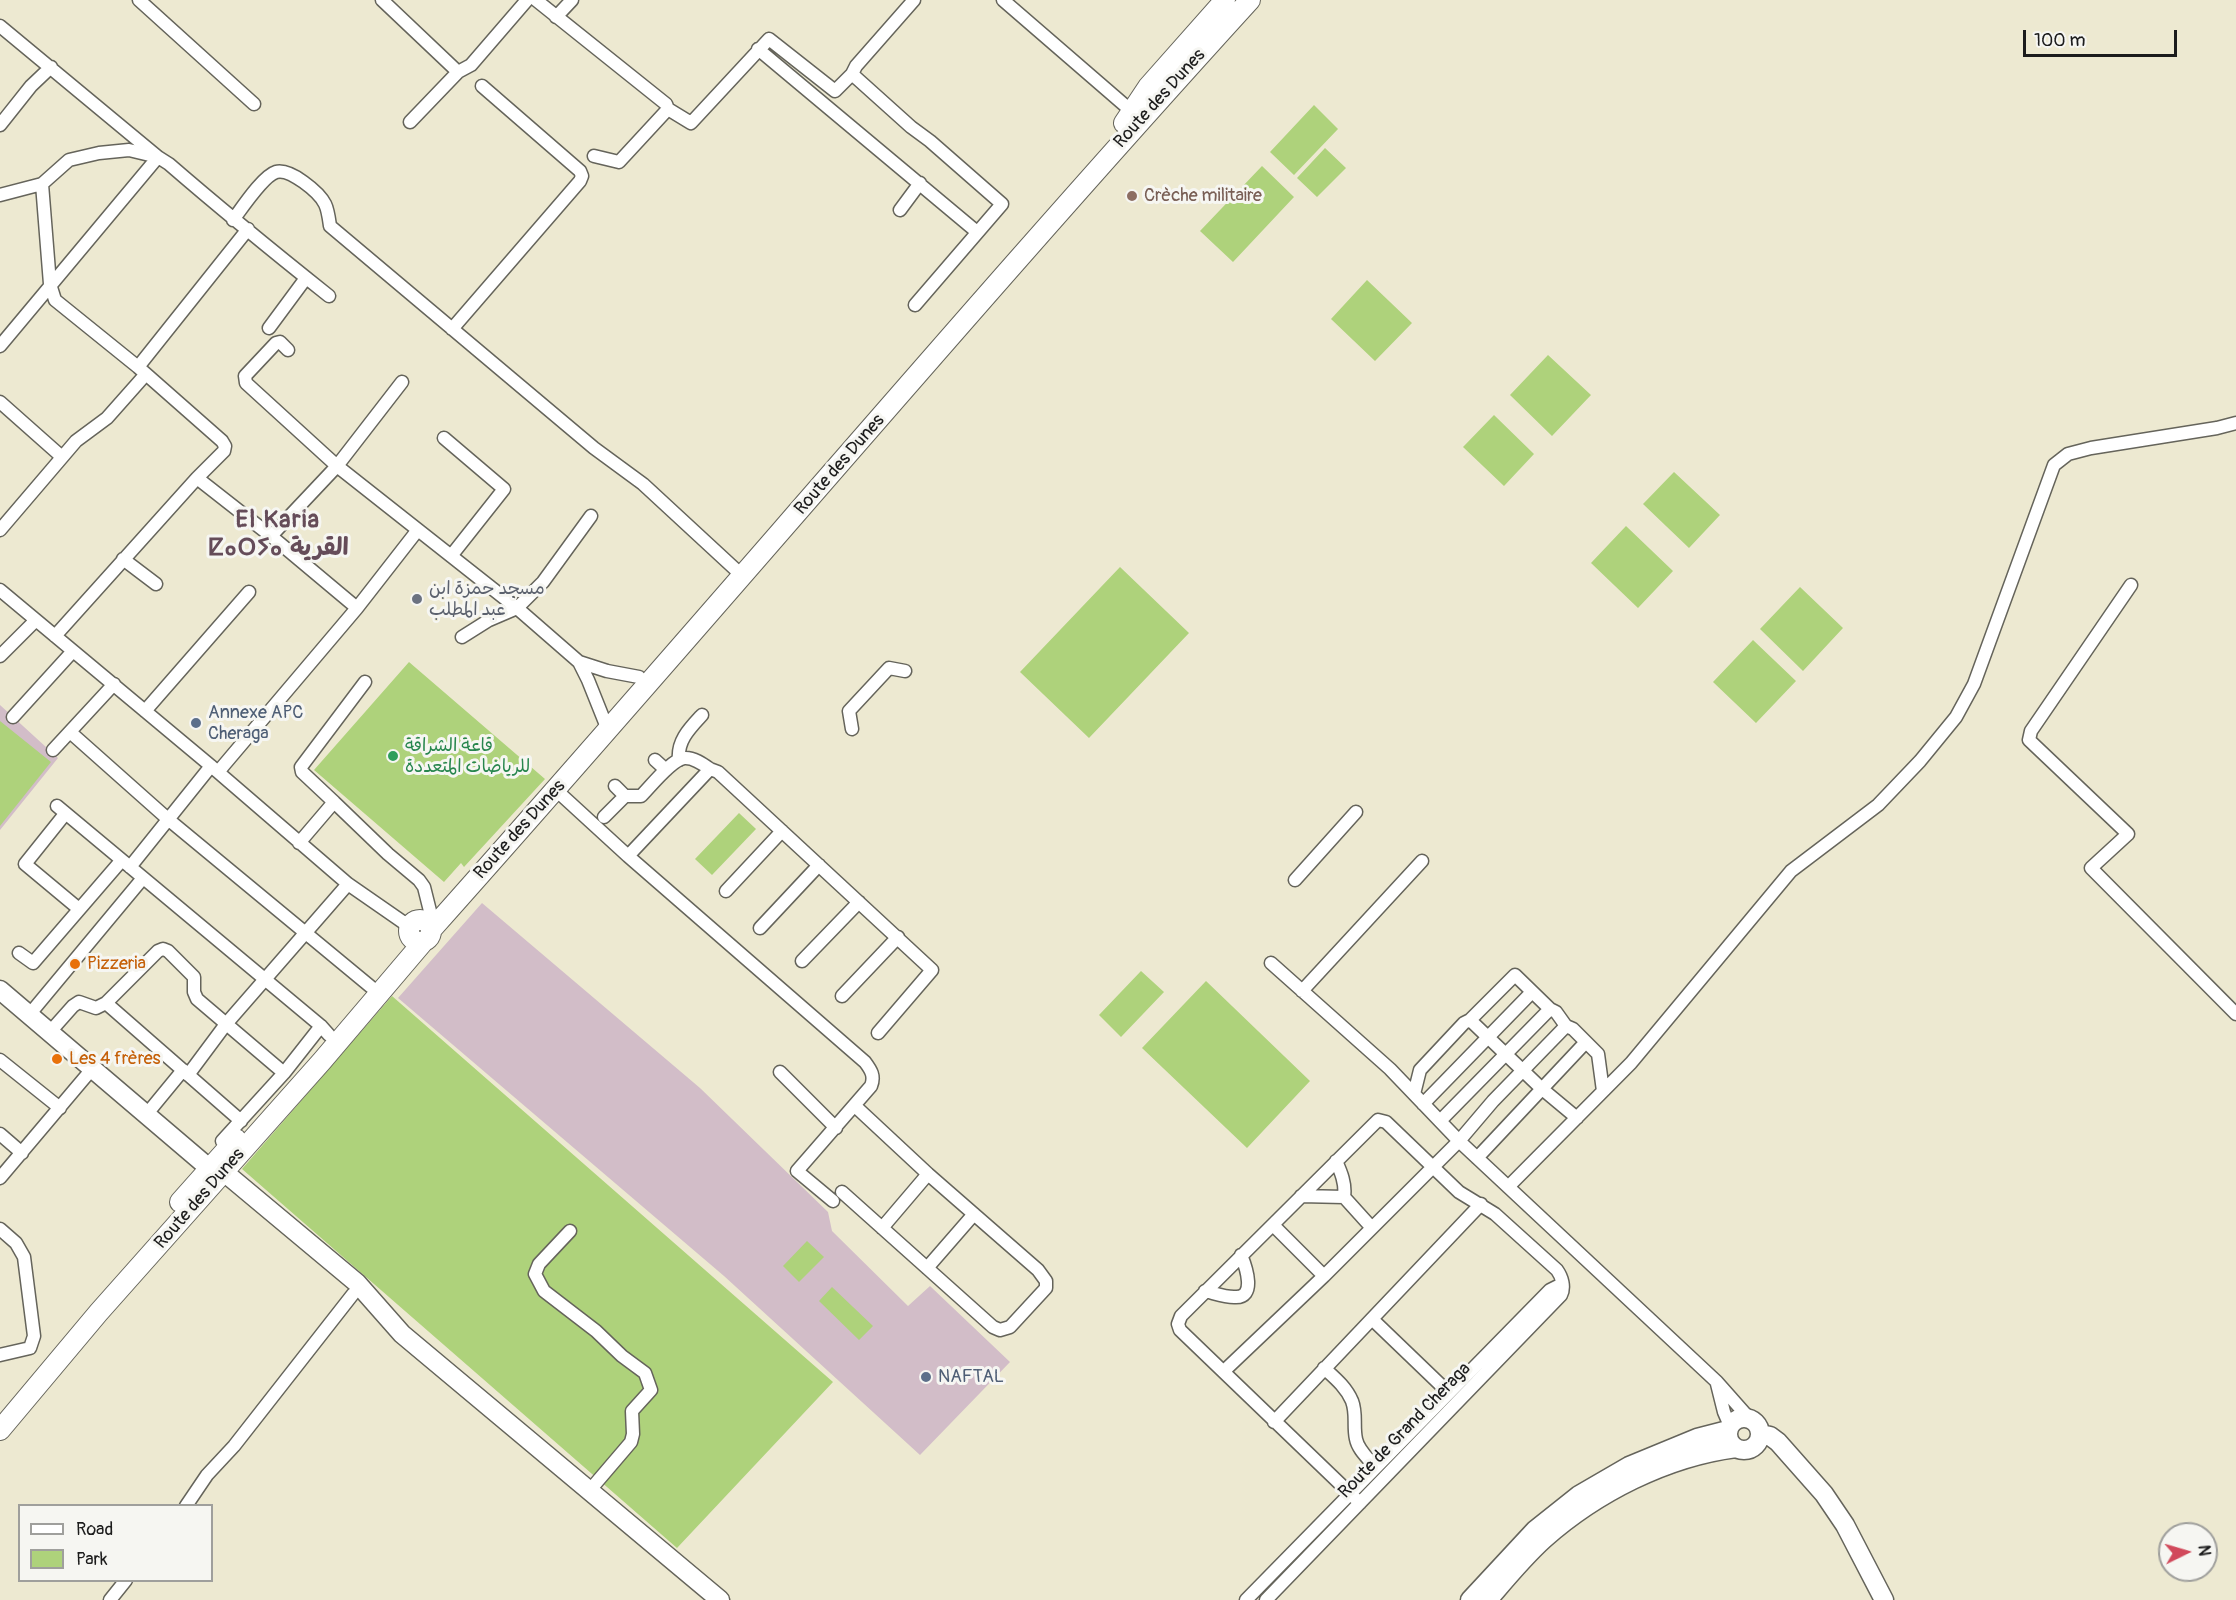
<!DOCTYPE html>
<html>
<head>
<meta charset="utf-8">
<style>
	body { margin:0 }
	#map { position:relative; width:2236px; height:1600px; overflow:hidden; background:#ede9d1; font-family:Pangolin,sans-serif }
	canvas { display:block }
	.legend { position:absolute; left:18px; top:1504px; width:195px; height:78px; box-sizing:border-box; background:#f6f6f2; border:2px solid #9f9f9c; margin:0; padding:8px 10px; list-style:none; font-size:18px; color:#1c1c1c }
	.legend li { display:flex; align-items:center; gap:12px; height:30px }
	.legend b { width:30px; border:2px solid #9f9f9c }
	.north { position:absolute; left:2158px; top:1522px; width:60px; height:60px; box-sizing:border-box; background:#f6f6f2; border:2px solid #9f9f9c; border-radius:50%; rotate:85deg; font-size:16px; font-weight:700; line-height:24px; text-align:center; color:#1c1c1c }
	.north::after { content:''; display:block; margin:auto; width:21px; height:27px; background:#d1495b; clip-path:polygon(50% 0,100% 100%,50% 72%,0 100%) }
	.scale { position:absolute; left:2023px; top:30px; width:154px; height:27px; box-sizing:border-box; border:3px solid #1c1c1c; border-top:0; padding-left:8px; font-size:18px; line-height:21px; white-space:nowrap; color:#1c1c1c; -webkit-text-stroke:4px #f6f6f2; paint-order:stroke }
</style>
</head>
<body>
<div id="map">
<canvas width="2236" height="1600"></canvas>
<ul class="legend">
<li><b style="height:8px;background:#fff"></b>Road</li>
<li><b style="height:16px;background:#aed27b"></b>Park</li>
</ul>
<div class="north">N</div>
<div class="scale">100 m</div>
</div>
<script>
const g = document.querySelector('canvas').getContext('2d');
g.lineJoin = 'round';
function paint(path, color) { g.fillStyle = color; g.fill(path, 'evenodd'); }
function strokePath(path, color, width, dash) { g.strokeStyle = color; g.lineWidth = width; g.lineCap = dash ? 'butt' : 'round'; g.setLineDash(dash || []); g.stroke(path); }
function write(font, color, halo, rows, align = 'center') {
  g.font = font + ' Pangolin,"Playpen Sans Arabic","Noto Sans Tifinagh",sans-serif'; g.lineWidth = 6; g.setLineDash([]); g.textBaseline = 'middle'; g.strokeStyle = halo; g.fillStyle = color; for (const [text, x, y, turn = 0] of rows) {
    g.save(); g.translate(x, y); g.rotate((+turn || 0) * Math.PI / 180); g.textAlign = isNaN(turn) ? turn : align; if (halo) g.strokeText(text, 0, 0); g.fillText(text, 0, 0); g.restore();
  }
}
paint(new Path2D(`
	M 0,705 L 58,758 L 0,830 Z
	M 482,903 L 700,1088 L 828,1212 L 832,1231 L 908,1306 L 930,1286 L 1010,1362 L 920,1455 L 724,1276 L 398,998 Z`), '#d2bdc8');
paint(new Path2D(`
	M 1314,105 L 1338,129 L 1294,175 L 1270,152 Z
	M 1325,148 L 1346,168 L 1317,197 L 1297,178 Z
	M 1262,166 L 1294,197 L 1233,262 L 1200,231 Z
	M 1367,280 L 1412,323 L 1375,361 L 1331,319 Z
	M 1548,355 L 1591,395 L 1552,436 L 1510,395 Z
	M 1494,415 L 1534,454 L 1504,486 L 1463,447 Z
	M 1674,472 L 1720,515 L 1689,548 L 1643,504 Z
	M 1626,526 L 1673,571 L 1638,608 L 1591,563 Z
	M 1120,567 L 1189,633 L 1089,738 L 1020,672 Z
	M 1800,587 L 1843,628 L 1803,671 L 1760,629 Z
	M 1753,640 L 1796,681 L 1756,723 L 1713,682 Z
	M 409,662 L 545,779 L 464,867 L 461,863 L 444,882 L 314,770 Z
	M 0,721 L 51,762 L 0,826 Z
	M 739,813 L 756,829 L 712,875 L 695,859 Z
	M 1141,971 L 1164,992 L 1121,1037 L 1099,1015 Z
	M 1206,981 L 1310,1081 L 1247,1148 L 1142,1048 Z
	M 392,996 L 833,1382 L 677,1548 L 242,1169 Z
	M 807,1241 L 824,1257 L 799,1282 L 783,1266 Z
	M 832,1287 L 873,1326 L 859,1340 L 819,1301 Z`), '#aed27b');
const street = new Path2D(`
	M 139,0 L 254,104
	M 382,0 L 458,72
	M 536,0 L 666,104 L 668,109 L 691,123 L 769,39 L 835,91 L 852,74 L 856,66 L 914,0
	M 1003,0 L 1136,115
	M 556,17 L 572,0
	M 0,26 L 158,157 L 169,164 C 221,209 275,253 329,296
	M 758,49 L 977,232
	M 852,74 L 911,127 L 930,141 L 1002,204 L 915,305
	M 410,122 L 458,72 L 471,65 L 527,0
	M 0,125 L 31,86 L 51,67
	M 594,156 L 619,162 L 668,109
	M 42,184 L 50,284 L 55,300 L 138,367 L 222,441 L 225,446 L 224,451 L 197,478 L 55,636
	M 0,195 L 42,184 L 69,160 L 99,153 L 129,150 L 158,157 L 0,346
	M 900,210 L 920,183
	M 233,220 C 242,208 263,176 276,172 C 290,168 319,192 325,204 C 328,210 329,219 330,226 L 594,448 L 643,484 L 735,569
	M 269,328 L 306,278
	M 452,329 L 580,181 L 582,176 L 580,171 L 482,86
	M 288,350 L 280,342 L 276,343 L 245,376 L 246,383 L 337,466 L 517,608 L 579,662 L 588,680 L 608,730
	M 138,367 L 248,229
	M 0,402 L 62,457
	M 444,438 L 504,489 L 451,556
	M 197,478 L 271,536 L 357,608
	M 0,530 L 76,441 L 107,418 L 146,374
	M 271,536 L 337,466 L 402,382
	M 123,559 L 156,584
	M 2131,585 L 2031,731 L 2029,740 L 2128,834 L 2091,868 L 2236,1014
	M 0,590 L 211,766 L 348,884 L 410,927
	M 462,637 L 489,620 L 517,608 L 543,582 L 591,516
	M 0,656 L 36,620
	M 579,662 L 607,671 L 639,677
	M 145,711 L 249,592
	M 13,717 L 73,651
	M 852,729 L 849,711 L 889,668 L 905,671
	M 70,732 L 169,820 L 371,987
	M 53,750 L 114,684
	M 655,760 L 666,770
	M 679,760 C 677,741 689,729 702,715
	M 218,772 L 357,608 L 417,531
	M 615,786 L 625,796
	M 556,790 L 628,856 L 865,1062 C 871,1070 875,1076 871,1086 L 797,1171 L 833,1201
	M 334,802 L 388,854 L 419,880 L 424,887 L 431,915
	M 57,806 L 321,1026
	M 65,814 L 25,864 L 79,909
	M 604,817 L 625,796 L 641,796 C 651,786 671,760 684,758 C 693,757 703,764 710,769
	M 299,843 L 334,802 L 302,772 L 301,767 L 365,682
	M 628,856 L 710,769 L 718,772 L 932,970 L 878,1033
	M 130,867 L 211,766
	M 1295,880 L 1356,812
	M 726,891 L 782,831
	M 760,928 L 819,865
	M 19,953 L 33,963 L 121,861
	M 802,961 L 859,902
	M 1271,963 L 1390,1069 L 1459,1141 L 1717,1382 L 1748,1417
	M 1302,991 L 1422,861
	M 842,996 L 898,937
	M 106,1003 L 241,1121
	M 29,1015 L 143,878
	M 1470,1020 L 1541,1088 L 1577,1118
	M 49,1033 L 73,1006 L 79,1002 L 96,1008 L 106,1003 L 158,951 L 163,949 L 168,951 L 194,977 L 194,992 L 197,999 L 284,1073
	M 0,1060 L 60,1108
	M 780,1072 L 836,1128
	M 188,1075 L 226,1024 L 348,884
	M 1414,1094 L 1420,1070 L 1464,1023 L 1470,1020 L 1515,975 L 1550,1009 L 1556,1012 L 1566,1026 L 1573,1029 L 1598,1054 L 1603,1091
	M 1423,1104 L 1532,992
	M 146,1115 L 183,1070
	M 1440,1121 L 1550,1009
	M 0,1134 L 22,1153
	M 222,1141 L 284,1073 L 321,1026 L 329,1035
	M 1477,1158 L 1585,1043
	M 1336,1161 C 1341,1172 1346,1184 1344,1197 L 1372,1228
	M 0,1178 L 92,1069
	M 1508,1187 L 1631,1063 L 1791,871 L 1878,805 L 1920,761 L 1956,717 L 1974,684 L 2054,465 L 2068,454 L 2091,448 L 2217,428 L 2236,423
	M 842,1192 L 993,1327 L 1000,1330 L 1010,1327 L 1046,1288 L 1046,1281 L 1038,1270 L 928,1174 L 855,1106
	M 1301,1196 L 1344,1197
	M 1273,1225 L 1324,1276
	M 882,1228 L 928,1174
	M 0,1229 L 16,1243 L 24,1257 L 34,1336 L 30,1348 L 0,1355
	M 570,1231 L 539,1264 L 535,1274 L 544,1291 L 596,1331 L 622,1356 L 645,1373 L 651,1390 L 632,1411 L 633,1434 L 631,1442 L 590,1490
	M 927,1268 L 974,1214
	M 1205,1291 C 1214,1293 1224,1297 1234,1297 C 1257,1299 1246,1267 1241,1255
	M 1373,1320 L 1449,1393
	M 1324,1368 C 1335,1378 1346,1387 1352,1401 C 1357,1414 1353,1426 1356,1439 C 1358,1450 1369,1459 1375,1467
	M 1224,1371 L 1324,1276 L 1459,1141 L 1493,1101 L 1566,1026
	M 1717,1384 L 1724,1412 L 1730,1426
	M 1274,1422 L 1481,1204
	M 186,1506 L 207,1475 L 234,1446 L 353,1294
	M 110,1600 L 126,1580
	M 1246,1600 L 1550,1290 L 1562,1284
	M 1266,1600 L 1561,1295 C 1565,1287 1562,1277 1557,1270 L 1495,1214 L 1459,1192 L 1386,1122 L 1378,1120 L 1181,1316 L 1178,1324 L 1180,1330 L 1360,1503`);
const secondary = new Path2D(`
	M 0,990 L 209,1168
	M 224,1172 L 357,1283 L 402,1334 L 720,1600
	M1728 1434a16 16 0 1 1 32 0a16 16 0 1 1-32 0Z
	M 1761,1434 L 1770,1436 L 1778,1442 L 1824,1494 L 1845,1525 L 1884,1600
	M 1470,1600 L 1535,1530 L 1579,1495 L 1629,1466 L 1697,1438 L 1728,1430
	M 1488,1600 C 1506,1579 1523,1558 1544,1539 C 1596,1493 1666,1457 1736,1448`);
const primary = new Path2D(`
	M 1124,123 L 1148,87 L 1225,0
	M409 931a11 11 0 1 1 22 0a11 11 0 1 1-22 0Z
	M 431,930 C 706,622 972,305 1250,0
	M 180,1202 L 236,1139
	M 0,1430 L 99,1312 L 322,1061 L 424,941`);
strokePath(street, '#65645b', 15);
strokePath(secondary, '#65645b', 21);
strokePath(primary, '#65645b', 22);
strokePath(street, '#fff', 12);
strokePath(secondary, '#fff', 18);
strokePath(primary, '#fff', 20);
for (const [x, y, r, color] of [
	[1132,196,6,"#8d6e63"],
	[417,599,6,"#6b7280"],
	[196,723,6,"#5c6f8a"],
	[393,756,6,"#2e9e5b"],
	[75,964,6,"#e8710a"],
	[57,1059,6,"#e8710a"],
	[926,1377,6,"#5c6f8a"]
]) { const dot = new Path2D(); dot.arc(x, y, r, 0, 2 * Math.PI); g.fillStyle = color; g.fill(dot); strokePath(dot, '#f6f6f2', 2); }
write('18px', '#1c1c1c', '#f6f6f2', [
	["Route des Dunes",1160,99,-48],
	["Route des Dunes",840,465,-49],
	["Route des Dunes",520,830,-48],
	["Route des Dunes",200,1199,-49],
	["Route de Grand Cheraga",1405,1431,-46]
]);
write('18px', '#785e54', '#f6f6f2', [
	["Crèche militaire",1144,196]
], 'left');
write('18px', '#5b616d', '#f6f6f2', [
	["مسجد حمزة ابن",429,589],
	["عبد المطلب",429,610]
], 'left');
write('18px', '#4e5e75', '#f6f6f2', [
	["Annexe APC",208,713],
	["Cheraga",208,734],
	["NAFTAL",938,1377]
], 'left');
write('18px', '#27864d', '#f6f6f2', [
	["قاعة الشراقة",405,746],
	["للرياضات المتعددة",405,767]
], 'left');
write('18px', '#c56008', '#f6f6f2', [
	["Pizzeria",87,964],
	["Les 4 frères",69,1059]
], 'left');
g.letterSpacing = '1.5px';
write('bold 24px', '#654c59', '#f6f6f2', [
	["El Karia",278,521],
	["ⵇⴰⵔⵢⴰ القرية",278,549]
]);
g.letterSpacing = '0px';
</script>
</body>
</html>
